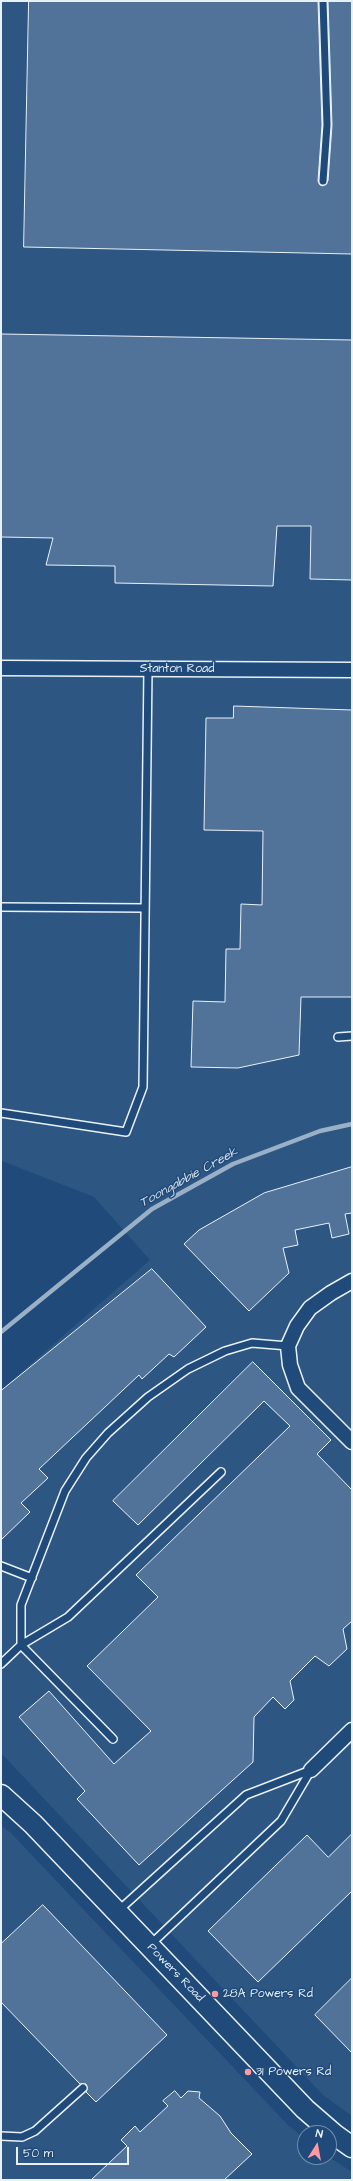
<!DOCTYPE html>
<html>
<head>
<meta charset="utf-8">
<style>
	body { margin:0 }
	#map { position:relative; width:353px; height:2181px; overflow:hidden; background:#1f4a7a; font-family:"Architects Daughter",sans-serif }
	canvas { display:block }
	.frame { position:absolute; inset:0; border:2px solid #e8f1f8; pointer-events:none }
	.north { position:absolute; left:297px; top:2125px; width:40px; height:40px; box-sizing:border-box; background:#1f4a7a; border:1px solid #6f8dac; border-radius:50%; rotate:11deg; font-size:11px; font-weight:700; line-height:16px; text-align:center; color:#e8f1f8 }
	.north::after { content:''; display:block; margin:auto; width:14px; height:18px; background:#ff9aa2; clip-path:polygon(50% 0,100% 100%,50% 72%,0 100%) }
	.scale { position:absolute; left:16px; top:2147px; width:113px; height:18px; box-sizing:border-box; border:2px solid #e8f1f8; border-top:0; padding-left:5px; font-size:12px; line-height:14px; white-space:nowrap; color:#e8f1f8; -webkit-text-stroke:3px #1f4a7a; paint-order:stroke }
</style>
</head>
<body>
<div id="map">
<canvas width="353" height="2181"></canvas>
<div class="frame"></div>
<div class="north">N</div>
<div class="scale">50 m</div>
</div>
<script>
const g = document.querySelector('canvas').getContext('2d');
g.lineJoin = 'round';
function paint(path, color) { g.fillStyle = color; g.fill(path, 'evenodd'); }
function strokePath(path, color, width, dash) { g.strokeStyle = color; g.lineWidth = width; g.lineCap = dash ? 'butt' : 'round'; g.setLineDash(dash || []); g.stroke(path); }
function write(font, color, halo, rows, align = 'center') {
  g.font = font + ' "Architects Daughter",sans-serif'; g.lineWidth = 3; g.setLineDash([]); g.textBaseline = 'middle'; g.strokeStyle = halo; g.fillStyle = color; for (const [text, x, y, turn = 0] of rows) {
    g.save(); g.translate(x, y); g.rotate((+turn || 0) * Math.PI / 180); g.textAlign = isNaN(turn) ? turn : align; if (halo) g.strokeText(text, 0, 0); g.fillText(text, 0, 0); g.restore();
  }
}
paint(new Path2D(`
	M 1,1 L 352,1 L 352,2116 L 323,2095 L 1,1753 L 1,1390 L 150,1260 L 94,1197 L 2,1161 L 1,1158 Z
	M 1,1826 L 10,1832 L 287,2124 L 305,2139 L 305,2157 L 329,2157 L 352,2172 L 352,2180 L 1,2180 Z`), '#2e5683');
strokePath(new Path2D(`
	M 1,1332 L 152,1209 L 233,1164 L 320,1131 L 352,1124`), '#9ab0c7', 4.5);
const building = new Path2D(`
	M 29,1 L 318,1 L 322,125 L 318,181 L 320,185 L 323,186 L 328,181 L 332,125 L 328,1 L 352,1 L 352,254 L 24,247 Z
	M 1,334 L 352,340 L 352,580 L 310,579 L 311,526 L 277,526 L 273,586 L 115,583 L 115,566 L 46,565 L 53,538 L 1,537 Z
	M 234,706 L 352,710 L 352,997 L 301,997 L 299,1055 L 238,1068 L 191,1067 L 193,1001 L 225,1002 L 226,949 L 240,949 L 241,904 L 262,905 L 263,831 L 204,830 L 206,718 L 233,718 Z
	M 352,1167 L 352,1213 L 345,1214 L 349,1234 L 332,1238 L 329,1223 L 295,1230 L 298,1245 L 283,1248 L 289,1273 L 249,1311 L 184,1244 L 199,1230 L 264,1193 Z
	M 152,1269 L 206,1327 L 174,1357 L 169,1354 L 142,1379 L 139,1375 L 39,1469 L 48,1478 L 21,1503 L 30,1512 L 1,1540 L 1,1391 Z
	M 253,1362 L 331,1440 L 317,1454 L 352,1490 L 352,1621 L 343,1629 L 347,1649 L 329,1666 L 315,1656 L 290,1681 L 294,1700 L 285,1709 L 273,1697 L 254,1717 L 253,1762 L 139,1865 L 77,1799 L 85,1791 L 19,1717 L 49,1691 L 114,1764 L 151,1731 L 87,1666 L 158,1597 L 136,1575 L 290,1426 L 264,1401 L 138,1525 L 113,1501 Z
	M 352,1834 L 352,1891 L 258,1982 L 208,1931 L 307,1835 L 328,1857 Z
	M 43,1905 L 167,2035 L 96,2102 L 86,2092 L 86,2084 L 80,2084 L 1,2002 L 1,1944 Z
	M 352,1978 L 352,2053 L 315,2015 Z
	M 175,2091 L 181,2098 L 188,2091 L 200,2092 L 199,2098 L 220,2116 L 231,2133 L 252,2154 L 224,2180 L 91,2180 L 127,2146 L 121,2140 L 135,2126 L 140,2132 L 168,2106 L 163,2101 Z`);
paint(building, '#517399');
strokePath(building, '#e8f1f8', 1);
const lane = new Path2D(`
	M 323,181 L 327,125 L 323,1
	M 1,907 L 145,908
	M 338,1037 L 352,1036
	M 1,1113 L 126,1132 L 143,1087 L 148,669
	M 1,1566 L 32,1578
	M 1,1664 L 21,1645 L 68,1617 L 221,1472
	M 113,1739 L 21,1645 L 21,1605 L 65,1491 L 86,1458 L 108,1433 L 148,1397 L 188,1369 L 225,1351 L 252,1343 L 288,1346
	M 118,1911 L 246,1795 L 311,1770
	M 150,1945 L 281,1821 L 311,1770
	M 1,2136 L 22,2137 L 35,2131 L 83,2088`);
const street = new Path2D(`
	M 1,668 L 352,670
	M 352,1281 L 331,1293 L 310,1308 L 297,1326 L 288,1346 L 290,1365 L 298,1388 L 352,1442
	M 311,1770 L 352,1730`);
const secondary = new Path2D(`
	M 1,1795 L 33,1824 L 305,2109 L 335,2135 L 352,2147`);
strokePath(lane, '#e8f1f8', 10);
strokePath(street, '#e8f1f8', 17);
strokePath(secondary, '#e8f1f8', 23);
strokePath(lane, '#1f4a7a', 7);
strokePath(street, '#1f4a7a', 14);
strokePath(secondary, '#1f4a7a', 20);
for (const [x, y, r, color] of [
	[215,1994,4,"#ff9aa2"],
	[248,2072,4,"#ff9aa2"]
]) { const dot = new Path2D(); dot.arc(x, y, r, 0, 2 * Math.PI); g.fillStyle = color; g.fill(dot); strokePath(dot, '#1f4a7a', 1.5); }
write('12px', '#e8f1f8', '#1f4a7a', [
	["Stanton Road",177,669],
	["Powers Road",175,1973,46]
]);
write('12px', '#e8f1f8', '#1f4a7a', [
	["28A Powers Rd",223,1994],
	["31 Powers Rd",256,2072]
], 'left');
write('italic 13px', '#d4e1ec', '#1f4a7a', [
	["Toongabbie Creek",189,1178,-29]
]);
</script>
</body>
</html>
